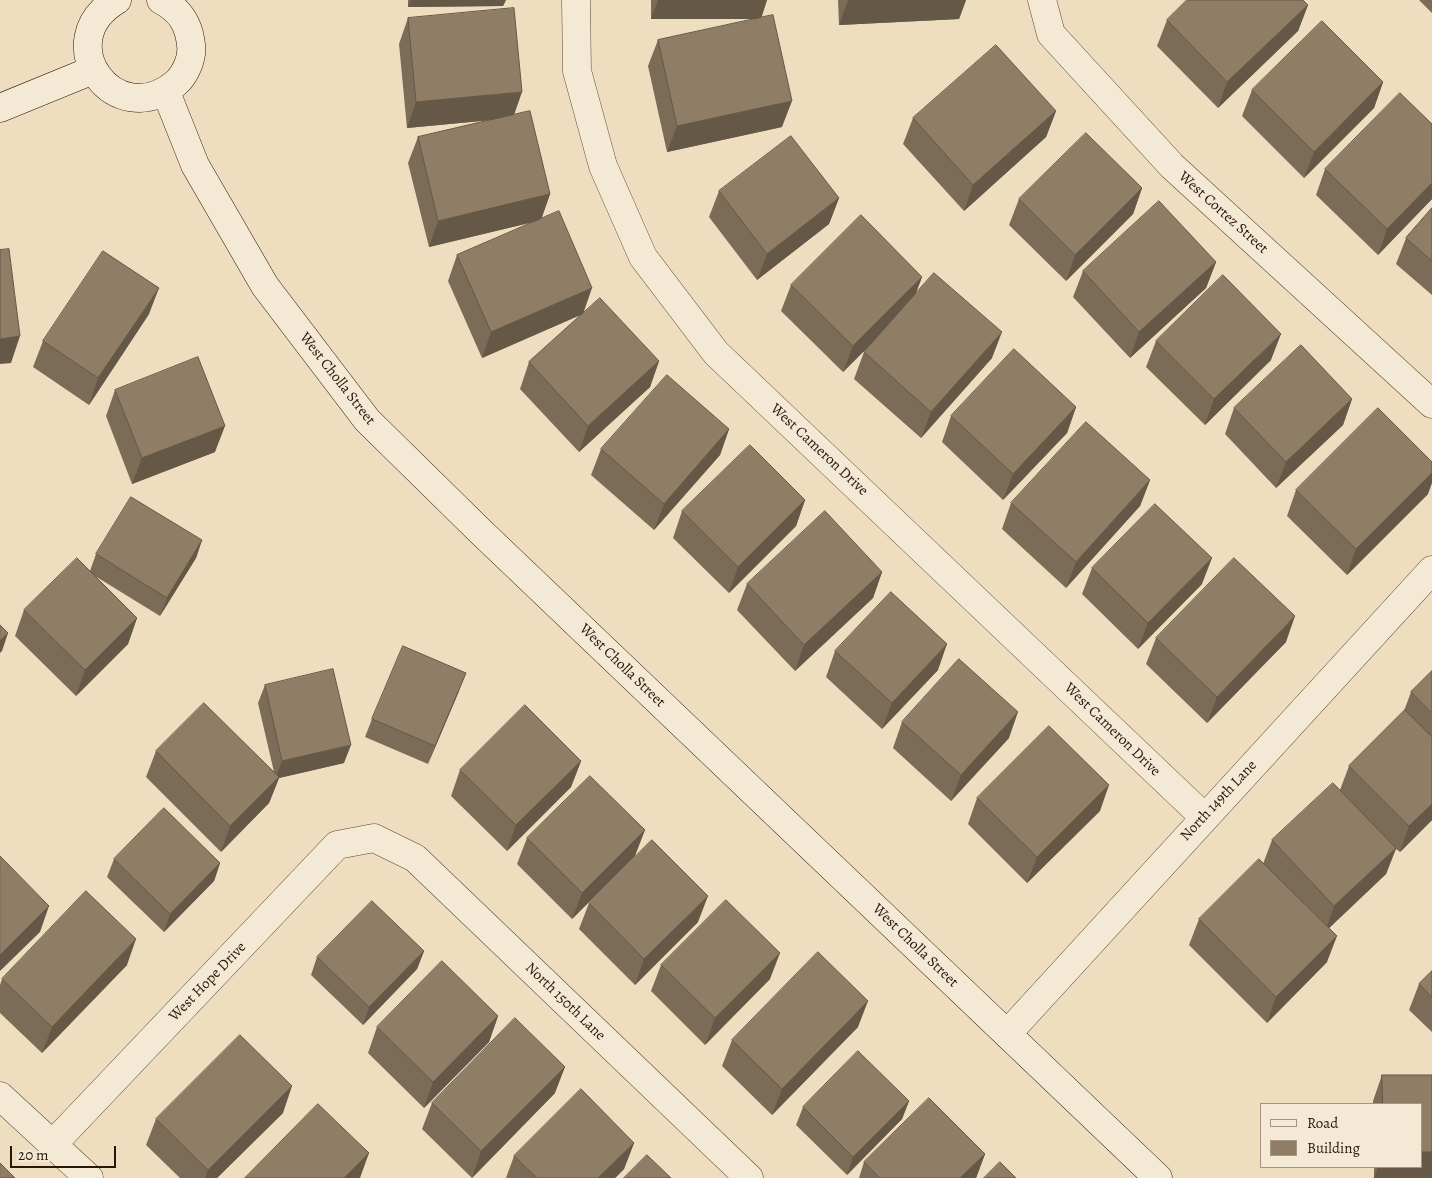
<!DOCTYPE html>
<html>
<head>
<meta charset="utf-8">
<style>
	body { margin:0 }
	#map { position:relative; width:1432px; height:1178px; overflow:hidden; background:#eeddbf; font-family:Alegreya,serif }
	canvas { display:block }
	.legend { position:absolute; left:1260px; top:1103px; width:162px; height:65px; box-sizing:border-box; background:#f4e9d5; border:1px solid #a49481; margin:0; padding:6px 9px; list-style:none; font-size:15px; color:#2b1504 }
	.legend li { display:flex; align-items:center; gap:10px; height:25px }
	.legend b { width:25px; border:1px solid #a49481 }
	.scale { position:absolute; left:10px; top:1146px; width:106px; height:22px; box-sizing:border-box; border:2px solid #2b1504; border-top:0; padding-left:6px; font-size:15px; line-height:18px; white-space:nowrap; color:#2b1504; -webkit-text-stroke:4px #f4e9d5; paint-order:stroke }
</style>
</head>
<body>
<div id="map">
<canvas width="1432" height="1178"></canvas>
<ul class="legend">
<li><b style="height:6px;background:#f4e9d5"></b>Road</li>
<li><b style="height:14px;background:#907d65"></b>Building</li>
</ul>
<div class="scale">20 m</div>
</div>
<script>
const g = document.querySelector('canvas').getContext('2d');
g.lineJoin = 'round';
function strokePath(path, color, width, dash) { g.strokeStyle = color; g.lineWidth = width; g.lineCap = dash ? 'butt' : 'round'; g.setLineDash(dash || []); g.stroke(path); }
function paint(path, color) { g.fillStyle = color; g.fill(path, 'evenodd'); }
function write(font, color, halo, rows, align = 'center') {
  g.font = font + ' Alegreya,serif'; g.lineWidth = 4.5; g.setLineDash([]); g.textBaseline = 'middle'; g.strokeStyle = halo; g.fillStyle = color; for (const [text, x, y, turn = 0] of rows) {
    g.save(); g.translate(x, y); g.rotate((+turn || 0) * Math.PI / 180); g.textAlign = isNaN(turn) ? turn : align; if (halo) g.strokeText(text, 0, 0); g.fillText(text, 0, 0); g.restore();
  }
}
const street = new Path2D(`
	M 576,0 L 577,71 L 603,166 L 643,257 L 716,353 L 1204,817
	M 1042,0 L 1051,34 L 1172,166 L 1432,404
	M 1007,1034 L 1432,570
	M 0,1096 L 89,1178
	M 52,1145 L 337,845 L 374,838 L 415,858 L 749,1178`);
const secondary = new Path2D(`
	M 117,0 C 48,41 115,134 176,83 C 185,75 193,58 191,45 C 189,24 180,10 161,0
	M 166,92 L 195,165 L 265,286 L 367,420 L 480,531 L 1158,1178
	M 0,108 L 93,70`);
strokePath(street, '#5c4733', 29);
strokePath(secondary, '#2b1504', 29);
strokePath(street, '#f4e9d5', 28);
strokePath(secondary, '#f4e9d5', 28);
paint(new Path2D(`
	M 408,0 L 506,0 L 503,6 L 408,7 Z
	M 651,0 L 767,0 L 761,18 L 782,127 L 667,152 L 648,66 L 658,40 L 756,19 L 651,19 Z
	M 838,0 L 966,0 L 959,19 L 839,25 Z
	M 1419,0 L 1432,0 L 1432,13 Z
	M 1308,5 L 1298,31 L 1218,108 L 1157,46 L 1167,20 Z
	M 408,18 L 514,115 L 550,194 L 541,219 L 583,314 L 659,361 L 650,387 L 579,452 L 520,389 L 529,362 L 582,314 L 482,358 L 448,281 L 457,255 L 534,222 L 429,247 L 408,163 L 418,137 L 491,120 L 407,128 L 399,44 Z
	M 1383,82 L 1374,108 L 1304,178 L 1242,116 L 1252,90 Z
	M 1056,111 L 1046,137 L 964,211 L 903,144 L 913,118 Z
	M 1432,124 L 1432,199 L 1378,255 L 1316,195 L 1325,169 Z
	M 1142,188 L 1133,214 L 1066,281 L 1009,225 L 1019,199 Z
	M 719,191 L 839,198 L 829,224 L 757,280 L 709,217 Z
	M 1432,208 L 1432,295 L 1396,264 L 1406,238 Z
	M 1216,262 L 1206,288 L 1130,358 L 1073,297 L 1083,271 Z
	M 922,277 L 916,293 L 992,358 L 921,438 L 854,379 L 864,352 L 869,346 L 843,372 L 781,311 L 791,285 Z
	M 149,314 L 89,405 L 33,367 L 43,341 Z
	M 1156,341 L 1271,360 L 1205,425 L 1146,367 Z
	M 115,390 L 215,452 L 132,484 L 106,416 Z
	M 1352,399 L 1343,425 L 1276,488 L 1225,434 L 1234,408 Z
	M 1076,407 L 1067,433 L 1003,500 L 942,442 L 951,416 Z
	M 729,429 L 720,455 L 654,530 L 591,475 L 601,449 Z
	M 1150,480 L 1140,506 L 1066,588 L 1002,529 L 1011,503 Z
	M 1296,490 L 1428,494 L 1347,575 L 1287,516 Z
	M 805,500 L 796,526 L 729,593 L 673,538 L 682,511 Z
	M 202,540 L 196,558 L 160,616 L 95,576 L 137,618 L 128,644 L 76,696 L 15,636 L 24,610 L 90,571 L 96,554 Z
	M 1092,568 L 1202,584 L 1138,649 L 1082,594 Z
	M 882,572 L 873,598 L 795,671 L 737,610 L 747,584 Z
	M 1156,638 L 1286,642 L 1207,723 L 1146,664 Z
	M 835,651 L 938,670 L 882,729 L 826,677 Z
	M 1432,671 L 1432,820 L 1400,852 L 1396,849 L 1386,874 L 1329,928 L 1327,962 L 1267,1023 L 1189,945 L 1199,919 L 1263,864 L 1272,840 L 1340,790 L 1349,766 L 1404,711 L 1411,692 Z
	M 265,685 L 344,763 L 279,778 L 269,803 L 221,852 L 146,777 L 156,751 L 274,772 L 258,703 Z
	M 459,691 L 428,764 L 365,737 L 372,719 Z
	M 902,722 L 1009,738 L 951,801 L 893,748 Z
	M 581,761 L 571,787 L 507,851 L 451,796 L 460,770 Z
	M 977,798 L 1100,811 L 1027,883 L 968,824 Z
	M 527,838 L 635,856 L 572,919 L 517,864 Z
	M 114,859 L 220,863 L 214,881 L 164,932 L 107,877 Z
	M 589,903 L 698,922 L 635,985 L 579,929 Z
	M 424,951 L 417,969 L 363,1025 L 311,975 L 317,957 Z
	M 127,965 L 42,1053 L 0,1013 L 0,985 L 2,979 Z
	M 661,965 L 770,979 L 705,1045 L 651,991 Z
	M 1432,971 L 1432,1032 L 1409,1010 L 1419,984 Z
	M 498,1016 L 489,1042 L 424,1108 L 368,1053 L 377,1027 Z
	M 858,1027 L 772,1115 L 722,1066 L 732,1040 Z
	M 1382,1075 L 1432,1075 L 1432,1178 L 1374,1178 L 1374,1167 L 1421,1167 L 1421,1104 L 1373,1104 L 1373,1101 Z
	M 555,1093 L 472,1178 L 422,1129 L 432,1103 Z
	M 909,1101 L 902,1119 L 847,1175 L 796,1125 L 803,1107 Z
	M 283,1113 L 217,1178 L 180,1178 L 146,1145 L 156,1119 Z
	M 634,1143 L 624,1169 L 615,1178 L 506,1178 L 514,1156 Z
	M 985,1154 L 976,1178 L 859,1178 L 864,1162 Z`), '#7c6c57');
paint(new Path2D(`
	M 411,0 L 506,0 L 503,6 L 408,7 Z
	M 658,0 L 767,0 L 761,19 L 651,19 Z
	M 848,0 L 966,0 L 959,19 L 839,25 Z
	M 1308,5 L 1298,31 L 1218,108 L 1227,82 Z
	M 1383,82 L 1374,108 L 1304,178 L 1314,152 Z
	M 522,92 L 513,118 L 407,128 L 416,102 Z
	M 792,101 L 782,127 L 667,152 L 677,126 Z
	M 1056,111 L 1046,137 L 964,211 L 973,185 Z
	M 1432,183 L 1432,199 L 1378,255 L 1387,229 Z
	M 1142,188 L 1133,214 L 1066,281 L 1075,255 Z
	M 550,194 L 541,220 L 429,247 L 438,221 Z
	M 839,198 L 829,224 L 757,280 L 767,254 Z
	M 1216,262 L 1206,288 L 1130,358 L 1139,332 Z
	M 922,277 L 912,303 L 843,372 L 853,346 Z
	M 159,288 L 149,314 L 89,405 L 98,378 Z
	M 592,288 L 583,314 L 482,358 L 491,332 Z
	M 1002,332 L 992,358 L 921,438 L 931,412 Z
	M 1281,334 L 1271,360 L 1205,425 L 1214,399 Z
	M 20,336 L 11,363 L 0,364 L 0,339 Z
	M 659,361 L 650,387 L 579,452 L 588,426 Z
	M 1352,399 L 1343,425 L 1276,488 L 1286,462 Z
	M 1076,407 L 1067,433 L 1003,500 L 1013,474 Z
	M 225,426 L 215,452 L 132,484 L 142,458 Z
	M 729,429 L 720,455 L 654,530 L 664,504 Z
	M 1432,473 L 1432,483 L 1428,494 L 1347,575 L 1356,549 Z
	M 1150,480 L 1140,506 L 1066,588 L 1076,562 Z
	M 805,500 L 796,526 L 729,593 L 738,567 Z
	M 202,540 L 196,558 L 160,616 L 167,598 Z
	M 1212,558 L 1202,584 L 1138,649 L 1148,623 Z
	M 882,572 L 873,598 L 795,671 L 804,645 Z
	M 1295,616 L 1286,642 L 1207,723 L 1217,697 Z
	M 137,618 L 128,644 L 76,696 L 85,670 Z
	M 8,633 L 2,651 L 0,653 L 0,641 Z
	M 947,644 L 938,670 L 882,729 L 892,703 Z
	M 466,673 L 459,691 L 428,764 L 435,746 Z
	M 1018,712 L 1009,738 L 951,801 L 961,775 Z
	M 351,745 L 344,763 L 279,778 L 269,803 L 221,852 L 230,826 L 275,779 L 282,761 Z
	M 581,761 L 571,787 L 507,851 L 516,825 Z
	M 1109,785 L 1100,811 L 1027,883 L 1037,857 Z
	M 1432,804 L 1432,820 L 1400,852 L 1409,826 Z
	M 645,830 L 635,856 L 572,919 L 582,893 Z
	M 1396,848 L 1386,874 L 1325,932 L 1334,906 Z
	M 220,863 L 214,881 L 164,932 L 170,914 Z
	M 708,896 L 698,922 L 635,985 L 644,959 Z
	M 49,906 L 40,932 L 0,971 L 0,955 Z
	M 1337,936 L 1327,962 L 1267,1023 L 1276,997 Z
	M 136,939 L 127,965 L 42,1053 L 52,1027 Z
	M 424,951 L 417,969 L 363,1025 L 369,1007 Z
	M 780,953 L 770,979 L 705,1045 L 715,1018 Z
	M 868,1001 L 858,1027 L 772,1115 L 782,1089 Z
	M 498,1016 L 489,1042 L 424,1108 L 433,1082 Z
	M 565,1067 L 555,1093 L 472,1178 L 481,1151 Z
	M 292,1086 L 283,1113 L 217,1178 L 205,1178 L 208,1170 Z
	M 909,1101 L 902,1119 L 847,1175 L 853,1157 Z
	M 634,1143 L 624,1169 L 615,1178 L 598,1178 Z
	M 1421,1152 L 1432,1152 L 1432,1178 L 1374,1178 L 1378,1167 L 1421,1167 Z
	M 369,1153 L 360,1178 L 344,1178 Z
	M 985,1154 L 976,1178 L 960,1178 Z`), '#655847');
const building = new Path2D(`
	M 1187,0 L 1303,0 L 1308,5 L 1227,82 L 1167,20 Z
	M 514,8 L 522,92 L 416,102 L 408,18 Z
	M 773,15 L 792,101 L 677,126 L 658,40 Z
	M 1322,21 L 1383,82 L 1314,152 L 1252,90 Z
	M 996,45 L 1056,111 L 973,185 L 913,118 Z
	M 1400,93 L 1432,124 L 1432,183 L 1387,229 L 1325,169 Z
	M 530,111 L 550,194 L 438,221 L 418,137 Z
	M 1086,133 L 1142,188 L 1075,255 L 1019,199 Z
	M 791,136 L 839,198 L 767,254 L 719,191 Z
	M 1159,201 L 1216,262 L 1139,332 L 1083,271 Z
	M 1432,208 L 1432,261 L 1406,238 Z
	M 559,211 L 592,288 L 491,332 L 457,255 Z
	M 861,215 L 922,277 L 853,346 L 791,285 Z
	M 9,249 L 20,336 L 0,339 L 0,250 Z
	M 103,251 L 159,288 L 98,378 L 43,341 Z
	M 934,273 L 1002,332 L 931,412 L 864,352 Z
	M 1223,275 L 1281,334 L 1214,399 L 1156,341 Z
	M 600,298 L 659,361 L 588,426 L 529,362 Z
	M 1301,345 L 1352,399 L 1286,462 L 1234,408 Z
	M 1014,349 L 1076,407 L 1013,474 L 951,416 Z
	M 198,357 L 225,426 L 142,458 L 115,390 Z
	M 667,375 L 729,429 L 664,504 L 601,449 Z
	M 1378,408 L 1432,462 L 1432,473 L 1356,549 L 1296,490 Z
	M 1086,422 L 1150,480 L 1076,562 L 1011,503 Z
	M 750,445 L 805,500 L 738,567 L 682,511 Z
	M 131,497 L 202,540 L 167,598 L 96,554 Z
	M 1155,504 L 1212,558 L 1148,623 L 1092,568 Z
	M 825,511 L 882,572 L 804,645 L 747,584 Z
	M 77,558 L 137,618 L 85,670 L 24,610 Z
	M 1234,558 L 1295,616 L 1217,697 L 1156,638 Z
	M 891,592 L 947,644 L 892,703 L 835,651 Z
	M 0,625 L 8,633 L 0,641 Z
	M 403,646 L 466,673 L 435,746 L 372,719 Z
	M 959,659 L 1018,712 L 961,775 L 902,722 Z
	M 333,669 L 351,745 L 282,761 L 265,685 Z
	M 1432,671 L 1432,713 L 1411,692 Z
	M 204,703 L 279,777 L 230,826 L 156,751 Z
	M 525,705 L 581,761 L 516,825 L 460,770 Z
	M 1405,710 L 1432,737 L 1432,804 L 1409,826 L 1349,766 Z
	M 1049,726 L 1109,785 L 1037,857 L 977,798 Z
	M 590,776 L 645,830 L 582,893 L 527,838 Z
	M 1333,783 L 1396,848 L 1334,906 L 1272,840 Z
	M 164,808 L 220,863 L 170,914 L 114,859 Z
	M 652,840 L 708,896 L 644,959 L 589,903 Z
	M 0,856 L 49,906 L 0,955 Z
	M 1259,859 L 1337,936 L 1276,997 L 1199,919 Z
	M 86,891 L 136,939 L 52,1027 L 2,979 Z
	M 726,900 L 780,953 L 715,1018 L 661,965 Z
	M 372,901 L 424,951 L 369,1007 L 317,957 Z
	M 818,952 L 868,1001 L 782,1089 L 732,1040 Z
	M 442,961 L 498,1016 L 433,1082 L 377,1027 Z
	M 1432,971 L 1432,997 L 1419,984 Z
	M 515,1018 L 565,1067 L 481,1151 L 432,1103 Z
	M 240,1035 L 292,1086 L 208,1170 L 156,1119 Z
	M 858,1051 L 909,1101 L 853,1157 L 803,1107 Z
	M 1382,1075 L 1432,1075 L 1432,1152 L 1421,1152 L 1421,1104 L 1383,1104 Z
	M 581,1089 L 634,1143 L 598,1178 L 537,1178 L 514,1156 Z
	M 929,1098 L 985,1154 L 960,1178 L 880,1178 L 864,1162 Z
	M 318,1104 L 369,1153 L 344,1178 L 245,1178 Z
	M 647,1155 L 671,1178 L 624,1178 Z
	M 1000,1162 L 1016,1178 L 984,1178 Z
	M 0,1163 L 15,1178 L 0,1178 Z`);
paint(building, '#907d65');
strokePath(building, '#655847', 1);
write('15px', '#2b1504', '#f4e9d5', [
	["West Cortez Street",1223,213,42],
	["West Cholla Street",337,379,52],
	["West Cameron Drive",819,450,43],
	["West Cholla Street",622,666,44],
	["West Cameron Drive",1112,730,44],
	["North 149th Lane",1219,801,-47],
	["West Cholla Street",915,946,44],
	["West Hope Drive",208,982,-46],
	["North 150th Lane",565,1002,44]
]);
</script>
</body>
</html>
